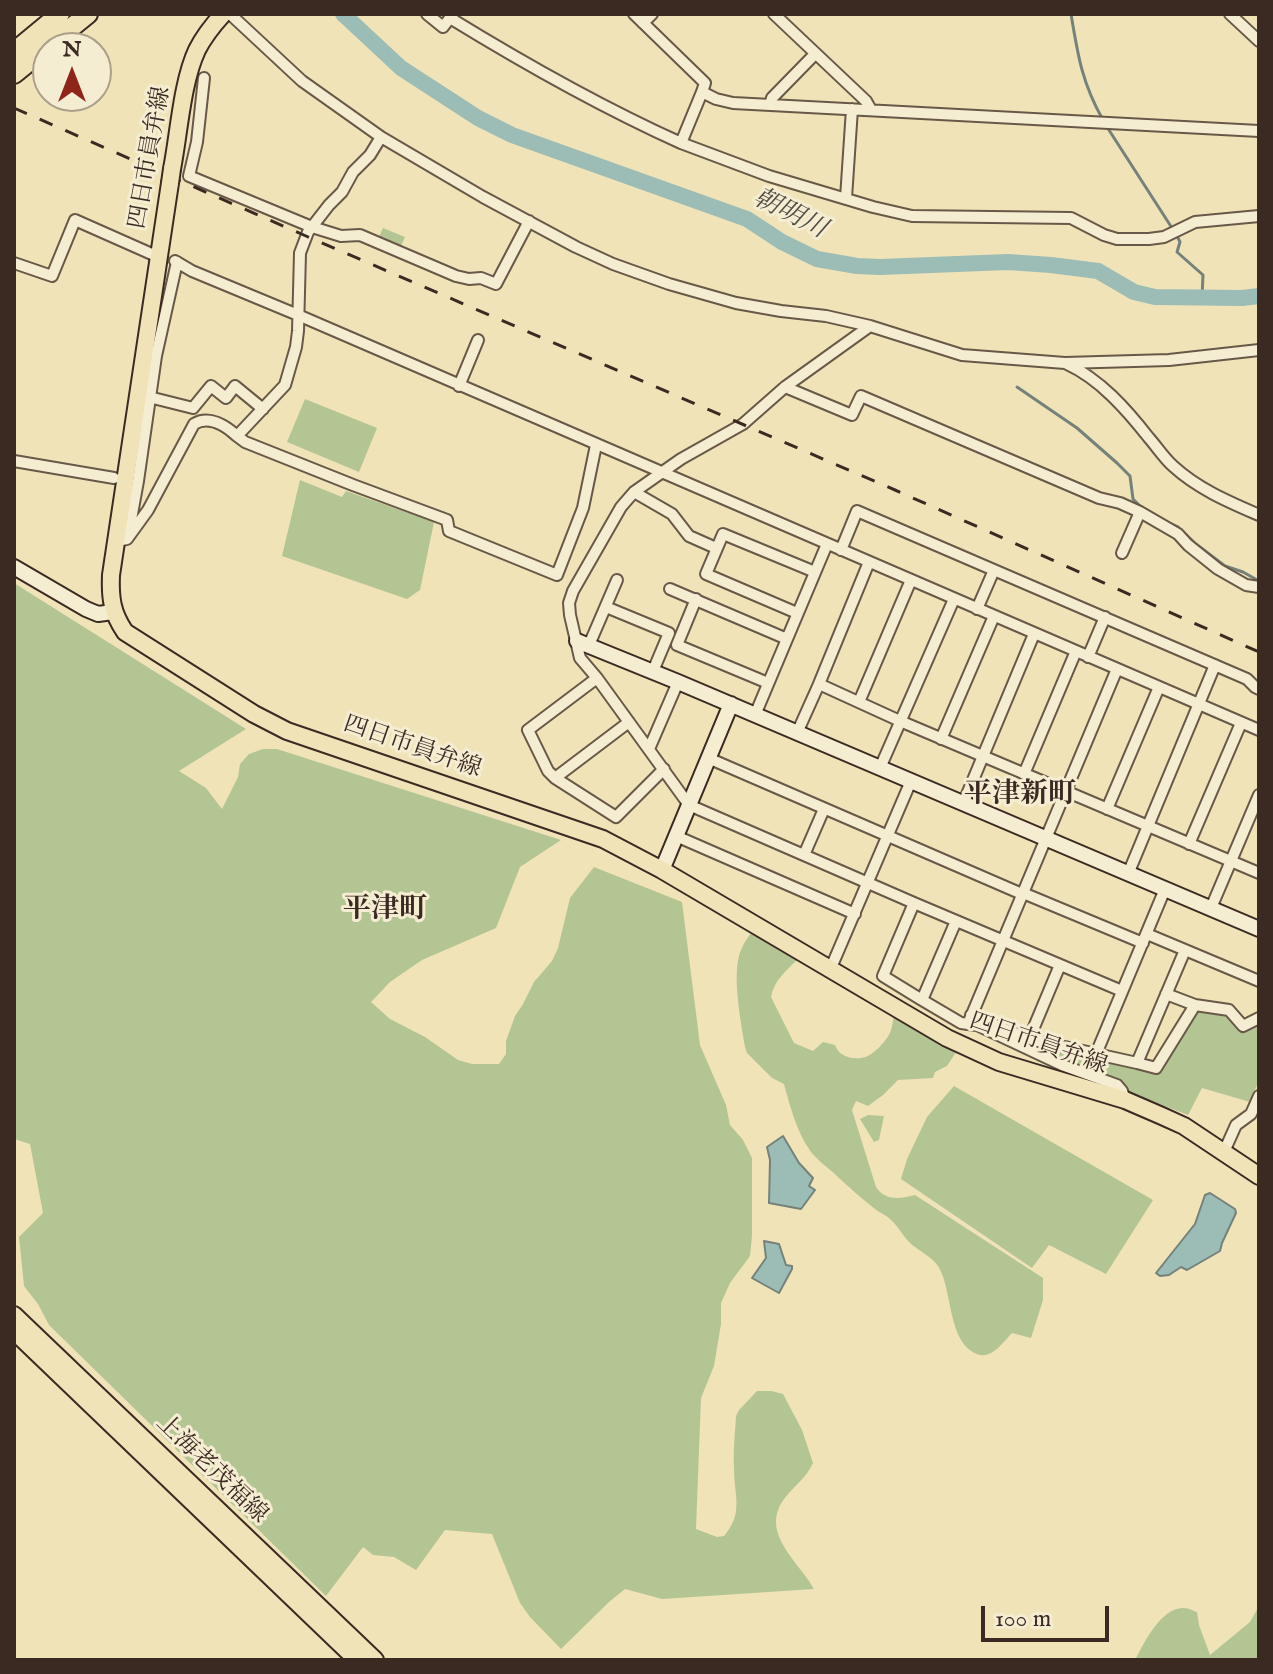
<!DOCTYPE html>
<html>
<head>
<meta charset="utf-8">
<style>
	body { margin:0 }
	#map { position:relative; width:1273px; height:1674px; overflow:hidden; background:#f0e3b8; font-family:"IM FELL English",serif }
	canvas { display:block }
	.frame { position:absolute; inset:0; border:16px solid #3b2a22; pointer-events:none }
	.north { position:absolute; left:32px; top:32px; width:80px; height:80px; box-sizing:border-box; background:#f5edd1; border:2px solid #ab9f8b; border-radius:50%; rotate:0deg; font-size:22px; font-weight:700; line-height:32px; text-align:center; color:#3b2a22 }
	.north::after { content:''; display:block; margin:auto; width:28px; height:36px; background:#8f2418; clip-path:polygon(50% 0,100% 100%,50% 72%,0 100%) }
	.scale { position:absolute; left:981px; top:1606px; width:128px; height:36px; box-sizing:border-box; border:4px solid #3b2a22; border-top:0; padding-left:10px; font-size:24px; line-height:28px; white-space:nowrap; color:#3b2a22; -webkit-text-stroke:6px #f5edd1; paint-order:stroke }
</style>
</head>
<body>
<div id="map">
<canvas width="1273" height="1674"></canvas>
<div class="frame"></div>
<div class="north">N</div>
<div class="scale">100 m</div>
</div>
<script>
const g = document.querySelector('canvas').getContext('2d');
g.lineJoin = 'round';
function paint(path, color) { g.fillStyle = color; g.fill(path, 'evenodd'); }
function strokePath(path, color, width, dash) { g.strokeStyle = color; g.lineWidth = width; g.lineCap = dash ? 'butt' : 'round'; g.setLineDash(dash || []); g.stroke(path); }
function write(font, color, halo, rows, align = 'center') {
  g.font = font + ' "IM FELL English","Noto Serif JP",serif'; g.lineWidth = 6; g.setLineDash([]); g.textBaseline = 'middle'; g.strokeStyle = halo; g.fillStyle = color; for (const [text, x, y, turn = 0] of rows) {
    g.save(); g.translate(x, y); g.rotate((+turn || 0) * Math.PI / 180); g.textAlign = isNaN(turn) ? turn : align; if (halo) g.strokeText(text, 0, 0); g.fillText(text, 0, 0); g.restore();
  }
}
paint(new Path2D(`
	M 383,228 L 405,237 L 400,248 L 378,239 Z
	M 305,399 L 377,428 L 359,472 L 287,442 Z
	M 300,480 L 342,497 L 346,491 L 434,522 L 420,590 L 407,599 L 282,556 Z
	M 14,583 L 246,729 L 179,771 L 206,788 L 222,809 L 238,777 L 240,764 L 249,754 L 263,749 L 277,749 L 561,840 L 520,867 L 496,928 L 422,960 L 390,982 L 371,1002 L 390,1019 L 425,1037 L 458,1060 L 472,1064 L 499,1064 L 506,1054 L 506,1041 L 515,1016 L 523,1004 L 534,982 L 552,961 L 558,948 L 570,898 L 594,867 L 682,902 L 700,1045 L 726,1105 L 730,1125 L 743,1140 L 752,1158 L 752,1236 L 750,1256 L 730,1283 L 721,1303 L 721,1324 L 714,1366 L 701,1398 L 696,1529 L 717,1537 L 724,1536 C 744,1513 734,1496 734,1468 C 733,1451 735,1434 736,1416 L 739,1410 L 757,1391 L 771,1391 L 783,1394 L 802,1430 L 813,1463 C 806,1479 791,1488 782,1502 C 761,1535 801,1564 814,1589 L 662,1599 L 625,1589 L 609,1602 L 561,1649 L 530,1617 L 520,1603 L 492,1534 L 445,1530 L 416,1570 L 394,1557 L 373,1555 L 363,1547 L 326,1596 L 49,1325 L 38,1304 L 24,1286 L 19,1237 L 43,1213 L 30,1144 L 14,1139 Z
	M 751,933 L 799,958 C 787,970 774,980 771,997 L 794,1043 L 813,1051 L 823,1042 L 835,1045 C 839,1058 857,1061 868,1056 C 874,1053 883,1044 887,1038 C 892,1032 893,1021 894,1013 L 958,1049 L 947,1066 L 935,1072 L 933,1078 L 898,1080 L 883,1095 L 868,1106 L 856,1101 L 852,1110 L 876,1187 C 885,1201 900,1199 915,1195 L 1043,1278 L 1043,1300 L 1031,1338 L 1012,1333 C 1003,1342 992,1360 977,1354 C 947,1342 953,1289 938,1266 C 933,1258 918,1250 910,1243 C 903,1236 898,1226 890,1219 C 886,1215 880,1213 875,1209 C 862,1199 850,1188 838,1177 C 829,1168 819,1162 811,1152 C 797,1133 790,1106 784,1084 L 772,1078 L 747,1053 L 745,1047 C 741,1022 731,973 741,950 C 743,944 747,939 751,933 Z
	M 1195,1006 L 1226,1015 L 1243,1030 L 1259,1021 L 1259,1080 L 1250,1102 L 1202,1088 L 1188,1115 L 1131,1093 L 1120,1079 L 1064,1061 L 1046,1048 L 1156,1069 Z
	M 954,1086 L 1153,1200 L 1106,1274 L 1049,1245 L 1032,1268 L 901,1179 L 907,1159 L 927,1117 Z
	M 868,1115 L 884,1116 L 879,1140 L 874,1142 L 860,1119 Z
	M 1259,1606 L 1259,1660 L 1135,1660 C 1144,1643 1161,1607 1184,1608 C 1189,1608 1193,1611 1197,1612 L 1199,1625 L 1210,1655 L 1250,1622 Z`), '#b4c594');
const water = new Path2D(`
	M 783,1136 L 799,1163 L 813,1178 L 809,1186 L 815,1190 L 801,1209 L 769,1203 L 770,1160 L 767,1147 Z
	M 1210,1193 L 1235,1209 L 1236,1213 L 1222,1243 L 1220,1251 L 1187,1270 L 1181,1267 L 1169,1275 L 1160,1276 L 1156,1273 L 1195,1224 L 1205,1195 Z
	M 764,1241 L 779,1244 L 786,1265 L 792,1266 L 792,1269 L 779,1293 L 752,1278 L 766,1258 Z`);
paint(water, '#9bbdb5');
strokePath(water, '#75827a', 2);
strokePath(new Path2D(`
	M 1071,14 C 1078,56 1082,83 1103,120
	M 1107,127 L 1172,228
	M 1176,234 L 1180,242 L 1177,252 L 1203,275 L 1202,298
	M 1017,387 L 1077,428 L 1117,463 L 1130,476 L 1133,499 L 1142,508
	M 1166,522 L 1178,527 L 1196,544 L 1225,566 L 1243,572 L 1259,581`), '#75827a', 3);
strokePath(new Path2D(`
	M 343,14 L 401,68 L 478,118 L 512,135 L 747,219 L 782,242 L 817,259 L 857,266 L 880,267 L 1008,262 L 1051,265 L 1098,271 L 1134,292 L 1155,297 L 1242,298 L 1259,296`), '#9bbdb5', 16);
const street = new Path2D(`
	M 230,14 L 302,81 L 381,137 L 483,197 L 576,247 L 613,264 L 669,284 L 736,303 L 781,311 L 826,316 L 870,326 L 962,355 L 1065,363 L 1169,360 L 1259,350
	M 427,14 L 443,27 L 453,14
	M 634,14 L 705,83 L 702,92 L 716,99 L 733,103 L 1259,131
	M 774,14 L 866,101 L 871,110
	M 1230,14 L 1259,41
	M 450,18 C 525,64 601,107 681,143 L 702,92
	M 643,23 L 652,14
	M 204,78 L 197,142 L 189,176 L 312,227 L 341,236 L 360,235 L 456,276 L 469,279 L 481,278 L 496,284 L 529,221
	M 770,105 L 772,98 L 815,54
	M 681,143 L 769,176 L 873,207 L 912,216 L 1071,218 L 1104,235 L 1117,239 L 1149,239 L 1164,237 L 1195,222 L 1259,216
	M 846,198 L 852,109
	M 175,261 L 192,271 L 298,315 L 1259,730
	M 14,263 L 52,276 L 75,220 L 154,255
	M 870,326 L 785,387 L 743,424 L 681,459 L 634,492 L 621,507 L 573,591 L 569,603 L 570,615 L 580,658 L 597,678 L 689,805 L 914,903 L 1122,991
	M 1067,364 C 1100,379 1127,410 1149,438 C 1157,447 1164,458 1173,466 C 1198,489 1229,502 1259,515
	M 459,386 L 478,340
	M 785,387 L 852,415 L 861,396 L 1099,498 L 1120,503 L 1140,512 L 1178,534 L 1188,545 L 1218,569 L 1246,585 L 1259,587
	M 149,397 L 193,408 L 211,386 L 226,398 L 235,386 L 263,409
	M 237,436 L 245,442 L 353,485 L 447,520 L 449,531 L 557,575 L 583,508 L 596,445
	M 14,461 L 114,478
	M 634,492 L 672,514 L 689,536 L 716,548
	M 128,536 L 138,481 L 156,356 L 177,262
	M 117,541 L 127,539 L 148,510 L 194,424 C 209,415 226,426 237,436 L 285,385 L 296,347 L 298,331 L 300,253 L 308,232 L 329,205 L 342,192 L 353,172 L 370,155 L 381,137
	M 841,550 L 857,511 L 1247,679 L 1255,687 L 1259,689
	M 1122,553 L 1140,512
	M 869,562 L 819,684 L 900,721 L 1259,873
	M 670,589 L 787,639
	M 696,599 L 677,645 L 768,683
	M 606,607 L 669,633 L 653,671
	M 977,609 L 994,570
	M 797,613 L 706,574 L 723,534 L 815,572
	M 589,645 L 617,580
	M 1088,657 L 1105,617
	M 1117,669 L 968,1024 L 977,1025 L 1062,1065 L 1117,1085 L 1122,1091 L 1125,1100
	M 597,678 L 528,730 L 548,771 L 555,778 L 616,817 L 664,769
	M 859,702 L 911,580
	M 755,715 L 827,544
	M 797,733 L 819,684
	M 941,739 L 994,616
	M 649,749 L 678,682
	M 708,758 L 1022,894
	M 880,768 L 954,599
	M 1024,774 L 1076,651
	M 555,778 L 629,722
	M 963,804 L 1034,634
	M 1107,809 L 1159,687
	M 676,836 L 855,914
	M 1189,844 L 1241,723
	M 804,855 L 824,809
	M 1128,874 L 1215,665
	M 1023,893 L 1143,943
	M 914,903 L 883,976 L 922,1000
	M 1211,908 L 1259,795
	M 956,921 L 922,1000 L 961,1023 L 968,1024
	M 1147,934 L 1259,981
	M 830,970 L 911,781
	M 1166,994 L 1195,1005
	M 971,1015 L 1029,1039 L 1137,1063 L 1185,950
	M 1029,1039 L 1060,965
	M 1096,1054 L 1165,889
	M 1137,1063 L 1156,1068 L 1195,1005 L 1229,1010 L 1243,1026 L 1259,1018
	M 1223,1154 L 1236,1125 L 1251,1114 L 1259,1096`);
const secondary = new Path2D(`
	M 14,567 L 86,609 L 98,614 L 113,612
	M 577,641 L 678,682 L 1259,929
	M 662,870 L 731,704`);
const primary = new Path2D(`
	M 172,169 C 179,133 182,82 197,50 C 204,36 213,25 223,14
	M 170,183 L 111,575 C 110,598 112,613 125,632 L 254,714 L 287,731 L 603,839 L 662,870 L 947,1038 L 999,1062 L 1125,1100 L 1162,1116 L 1184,1126 L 1259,1176
	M 14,1315 L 375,1660
	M 14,1331 L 357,1660`);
const highway = new Path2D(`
	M 14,52 L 60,14
	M 14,74 L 88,14`);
strokePath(street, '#685848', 14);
strokePath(secondary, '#3b2a22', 18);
strokePath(primary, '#3b2a22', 20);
strokePath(highway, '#3b2a22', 22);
strokePath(street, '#f5edd1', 10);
strokePath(secondary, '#f5edd1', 14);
strokePath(primary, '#f0e3b8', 16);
strokePath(highway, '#f0e3b8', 18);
strokePath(new Path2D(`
	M 14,108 L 306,236 L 895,490 L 1259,652`), '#3b2a22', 3, [14, 14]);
const primaryBridge = new Path2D(`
	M 170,183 L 172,169`);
strokePath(primaryBridge, '#3b2a22', 20, []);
strokePath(primaryBridge, '#f0e3b8', 16);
write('24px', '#3b2a22', '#f5edd1', [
	["四日市員弁線",151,158,-80],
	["四日市員弁線",412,748,19],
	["四日市員弁線",1038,1045,19],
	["上海老茂福線",211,1470,44]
]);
write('italic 26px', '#534f47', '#f5edd1', [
	["朝明川",789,215,27]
]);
write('bold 28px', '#3b2a22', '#f5edd1', [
	["平津新町",1020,796],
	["平津町",385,911]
]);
</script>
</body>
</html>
